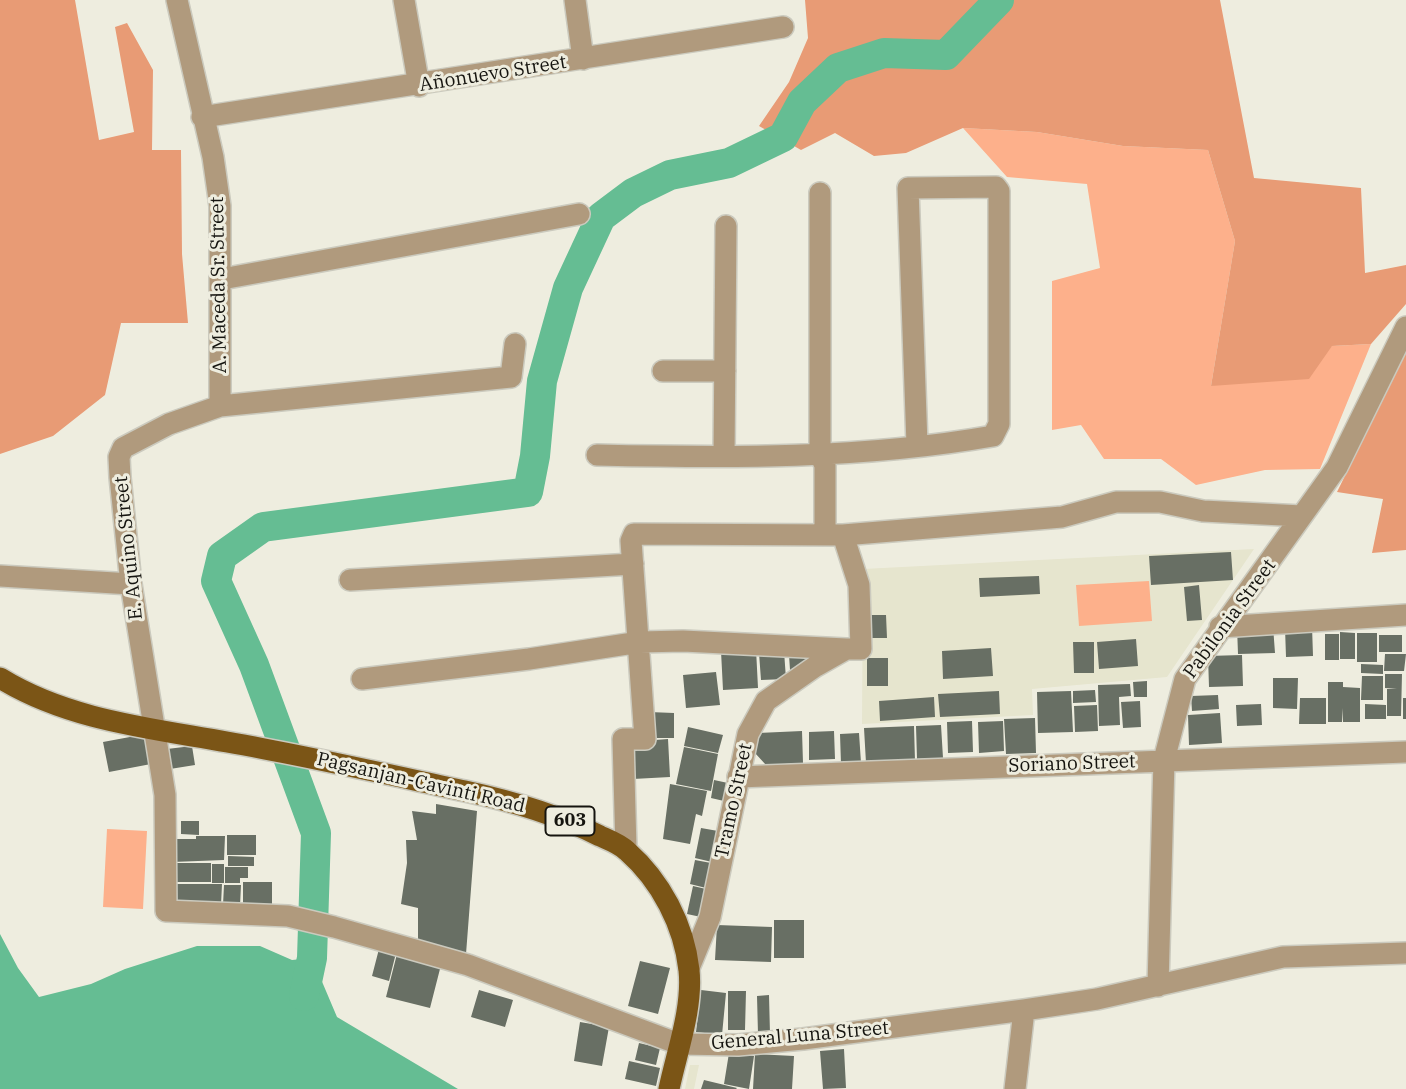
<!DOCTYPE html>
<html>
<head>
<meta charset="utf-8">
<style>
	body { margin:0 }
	canvas { display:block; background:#eeeddf }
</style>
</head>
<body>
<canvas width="1406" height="1089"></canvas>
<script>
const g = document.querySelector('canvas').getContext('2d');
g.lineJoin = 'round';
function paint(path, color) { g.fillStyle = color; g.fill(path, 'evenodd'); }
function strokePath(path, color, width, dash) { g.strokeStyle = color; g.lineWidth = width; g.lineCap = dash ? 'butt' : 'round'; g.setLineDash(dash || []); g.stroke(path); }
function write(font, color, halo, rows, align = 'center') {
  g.font = font + ' "IBM Plex Serif",serif'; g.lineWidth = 6; g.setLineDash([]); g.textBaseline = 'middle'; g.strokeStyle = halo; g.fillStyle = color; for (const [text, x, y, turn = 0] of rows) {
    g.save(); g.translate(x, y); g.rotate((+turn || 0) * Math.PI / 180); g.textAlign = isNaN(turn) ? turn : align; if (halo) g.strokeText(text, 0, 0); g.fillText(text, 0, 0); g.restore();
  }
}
paint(new Path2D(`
	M 1254,549 L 1167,677 L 1032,689 L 1033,715 L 862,724 L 863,569 Z
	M 690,1065 L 699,1065 L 694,1089 L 685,1089 Z`), '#e6e5ce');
paint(new Path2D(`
	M 963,128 L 1037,132 L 1123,146 L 1208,150 L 1235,241 L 1211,386 L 1332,346 L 1371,344 L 1320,469 L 1265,470 L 1196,485 L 1161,459 L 1104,459 L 1081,425 L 1052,430 L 1052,281 L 1100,268 L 1087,184 L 1007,177 Z
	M 1149,581 L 1152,621 L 1079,626 L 1076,585 Z
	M 107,829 L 147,831 L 143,909 L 103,907 Z`), '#fdb08b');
paint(new Path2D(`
	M 0,0 L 75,0 L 99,140 L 134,132 L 115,27 L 127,23 L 153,70 L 152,150 L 181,150 L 182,254 L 188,323 L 121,323 L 105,395 L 53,436 L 0,454 Z
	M 805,0 L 1220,0 L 1254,178 L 1361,188 L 1365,273 L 1406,265 L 1406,304 L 1371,344 L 1332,346 L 1309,379 L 1211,386 L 1235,241 L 1208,150 L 1123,146 L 1037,132 L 963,128 L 906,153 L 874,156 L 835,133 L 801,150 L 759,126 L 789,82 L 808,38 Z
	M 1406,352 L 1406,550 L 1372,553 L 1383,499 L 1337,492 Z`), '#e89b75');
paint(new Path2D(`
	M 0,934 L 18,968 L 39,997 L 91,984 L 125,969 L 197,946 L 260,946 L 292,960 L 312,958 L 337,1017 L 458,1089 L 0,1089 Z`), '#65bd93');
strokePath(new Path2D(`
	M 304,996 L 312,958 L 316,833 L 254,665 L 216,581 L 222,556 L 263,527 L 528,492 L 535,456 L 542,381 L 568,288 L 601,217 L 633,193 L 670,175 L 729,163 L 783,137 L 802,102 L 838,68 L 884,53 L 946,55 L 999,0`), '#65bd93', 30);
paint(new Path2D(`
	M 1231,552 L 1233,580 L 1151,585 L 1149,556 Z
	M 1039,576 L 1040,594 L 980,597 L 979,578 Z
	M 1199,585 L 1202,620 L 1187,621 L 1184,587 Z
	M 868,615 L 886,615 L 887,638 L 868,638 Z
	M 1273,626 L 1275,653 L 1238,654 L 1237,627 Z
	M 1312,626 L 1313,656 L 1286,657 L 1285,628 Z
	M 1340,632 L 1355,633 L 1355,659 L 1340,659 Z
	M 1357,633 L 1377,633 L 1377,662 L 1357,662 Z
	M 1325,634 L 1339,634 L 1339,660 L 1325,660 Z
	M 1379,635 L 1402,635 L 1402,652 L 1379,652 Z
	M 1136,639 L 1138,666 L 1099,669 L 1097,642 Z
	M 1073,642 L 1094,642 L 1094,673 L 1074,673 Z
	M 991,648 L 993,676 L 943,679 L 942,651 Z
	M 756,649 L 758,688 L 723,690 L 721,651 Z
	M 784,651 L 786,679 L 761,680 L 759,653 Z
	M 805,654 L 806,669 L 790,670 L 789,655 Z
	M 1385,654 L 1406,654 L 1404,671 L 1384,671 Z
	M 1242,655 L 1243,686 L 1209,687 L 1208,656 Z
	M 867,658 L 888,658 L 888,686 L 867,686 Z
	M 1361,664 L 1383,665 L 1383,674 L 1361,673 Z
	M 716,672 L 720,705 L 686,708 L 683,675 Z
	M 1385,674 L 1402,674 L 1401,716 L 1387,716 L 1387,689 L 1397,689 L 1385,688 Z
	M 1362,676 L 1383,676 L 1383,700 L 1361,700 Z
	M 1273,678 L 1298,678 L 1297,709 L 1273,708 Z
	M 1147,681 L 1147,697 L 1134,697 L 1133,682 Z
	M 1328,682 L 1343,682 L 1343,687 L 1360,688 L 1360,722 L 1343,722 L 1342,708 L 1342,722 L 1328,722 Z
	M 1130,684 L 1131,696 L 1119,697 L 1120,725 L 1099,726 L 1098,685 Z
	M 1095,690 L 1096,702 L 1073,703 L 1073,691 Z
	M 999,691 L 1000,714 L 940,717 L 938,694 Z
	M 1071,691 L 1073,732 L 1038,733 L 1037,692 Z
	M 1218,695 L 1219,709 L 1192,711 L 1191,696 Z
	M 934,697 L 935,717 L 880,721 L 879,701 Z
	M 1300,698 L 1326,698 L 1326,724 L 1299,724 Z
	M 1403,698 L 1406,698 L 1406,719 L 1403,719 Z
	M 1140,701 L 1141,727 L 1123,728 L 1121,702 Z
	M 1261,704 L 1262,725 L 1237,726 L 1236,705 Z
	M 1365,704 L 1386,705 L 1386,719 L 1365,719 Z
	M 1097,705 L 1098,731 L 1075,732 L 1074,706 Z
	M 649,712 L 674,713 L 674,738 L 649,738 Z
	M 1220,713 L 1222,743 L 1189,745 L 1188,715 Z
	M 1035,718 L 1036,753 L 1006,754 L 1004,719 Z
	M 972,721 L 973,752 L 948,753 L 947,722 Z
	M 1003,721 L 1004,751 L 979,753 L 978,722 Z
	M 941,725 L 943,758 L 917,759 L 916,726 Z
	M 914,726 L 915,761 L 866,763 L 864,728 Z
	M 688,727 L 723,735 L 718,753 L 684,746 Z
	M 802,731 L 803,763 L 766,765 L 755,753 L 758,733 Z
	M 834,731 L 835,759 L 809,760 L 809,732 Z
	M 859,733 L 861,763 L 841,764 L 840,734 Z
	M 146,734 L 151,764 L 109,772 L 103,742 Z
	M 668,739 L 670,777 L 633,779 L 630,742 Z
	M 192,746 L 195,765 L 170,769 L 167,749 Z
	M 684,747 L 718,754 L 711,791 L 676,784 Z
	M 714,780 L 728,783 L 724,801 L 711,798 Z
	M 670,784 L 707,791 L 702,816 L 696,814 L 690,844 L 663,839 Z
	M 436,804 L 477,811 L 466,954 L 418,949 L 418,908 L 401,904 L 407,863 L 406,840 L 417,840 L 412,811 L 436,814 Z
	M 181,821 L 199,821 L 199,835 L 181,834 Z
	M 701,828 L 718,831 L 712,862 L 695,858 Z
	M 227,835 L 256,835 L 256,855 L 227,855 Z
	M 196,836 L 225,836 L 224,860 L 172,862 L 173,839 L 196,839 Z
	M 228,856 L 254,857 L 254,866 L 228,866 Z
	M 695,860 L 711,863 L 706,888 L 690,884 Z
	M 175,863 L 211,863 L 211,882 L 174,882 Z
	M 212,864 L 224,864 L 224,883 L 212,883 Z
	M 225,867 L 248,867 L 248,878 L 240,878 L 240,883 L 225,883 Z
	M 243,882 L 272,882 L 272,907 L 243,906 Z
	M 175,884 L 222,884 L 221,905 L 175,905 Z
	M 224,885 L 241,885 L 240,906 L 223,905 Z
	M 693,886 L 706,889 L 701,917 L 687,914 Z
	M 774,920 L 804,920 L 804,958 L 774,958 Z
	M 717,925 L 772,927 L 771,962 L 715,960 Z
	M 379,949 L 396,953 L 389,981 L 372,976 Z
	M 397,954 L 441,965 L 430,1008 L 386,997 Z
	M 640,961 L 670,968 L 658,1014 L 628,1006 Z
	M 479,990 L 513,1000 L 505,1027 L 471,1017 Z
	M 701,990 L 726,993 L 722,1035 L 696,1032 Z
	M 728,991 L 746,991 L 745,1030 L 728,1030 Z
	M 769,995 L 770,1034 L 758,1034 L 757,996 Z
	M 580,1022 L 609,1027 L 602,1066 L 574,1061 Z
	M 639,1043 L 660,1048 L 656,1065 L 635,1060 Z
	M 844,1049 L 846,1088 L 823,1089 L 820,1051 Z
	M 729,1053 L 754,1056 L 749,1089 L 724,1084 Z
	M 755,1054 L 794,1056 L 792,1089 L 753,1089 Z
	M 629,1061 L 660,1068 L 656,1086 L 625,1079 Z
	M 704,1080 L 737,1088 L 736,1089 L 701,1089 Z`), '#686f64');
const minor = new Path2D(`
	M 177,0 L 213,157 L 220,206 L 220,406
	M 404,0 L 419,86
	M 575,0 L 583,59
	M 202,117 L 783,27
	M 820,193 L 820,455 L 825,465 L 825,533
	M 222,279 L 579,214
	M 515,344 L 511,377 L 220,406 L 169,424 L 123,448 L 119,457 L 120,477 L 131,584 L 165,795 L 166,911 L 288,916 L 334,927 L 468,965 L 679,1044 L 738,1045 L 803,1039 L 1024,1010 L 1097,999 L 1283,957 L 1406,953
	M 663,371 L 725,371
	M 597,455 C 729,458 862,459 993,436 L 999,424 L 999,191 L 996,187 L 908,188 L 917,445
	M 724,456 L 726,226
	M 843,535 L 1062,517 L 1116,502 L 1160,502 L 1203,511 L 1302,516
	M 0,576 L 131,584
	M 350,580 L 633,564
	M 1220,627 L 1406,615
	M 362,679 L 529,659 L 640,642 L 683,641 L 846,649
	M 738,777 L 1406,752
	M 626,849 L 623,739 L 645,739 L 631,541 L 634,534 L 843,535 L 859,585 L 861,649 L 846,649 L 816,666 L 766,701 L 748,734 L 710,917 L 689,968
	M 1158,986 L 1164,760 L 1185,679 L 1337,467 L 1406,327
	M 1015,1089 L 1024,1010`);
const major = new Path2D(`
	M 0,678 C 68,720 149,728 227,742 C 307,756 386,774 465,791 C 512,801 556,814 600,836 C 609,840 620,844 627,851 C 661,881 684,925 689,970 C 693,1008 677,1051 669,1089`);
strokePath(minor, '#cbcabe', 24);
strokePath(major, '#cbcabe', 24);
strokePath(minor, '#b09a7d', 21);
strokePath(major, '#7b5516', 21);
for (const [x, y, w] of [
	[570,821,49]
]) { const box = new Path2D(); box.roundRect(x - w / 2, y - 14.5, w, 29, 5); g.fillStyle = '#eeeddf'; g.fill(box); strokePath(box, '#15140f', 2); }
write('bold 18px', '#15140f', null, [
	["603",570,821]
]);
write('19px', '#15140f', '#eeeddf', [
	["Añonuevo Street",493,74,-9],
	["A. Maceda Sr. Street",219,285,-91],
	["E. Aquino Street",129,548,-96],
	["Pabilonia Street",1230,619,-54],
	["Soriano Street",1072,764,-2],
	["Pagsanjan-Cavinti Road",421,783,13],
	["Tramo Street",734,801,-78],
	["General Luna Street",800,1036,-5]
]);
</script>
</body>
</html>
